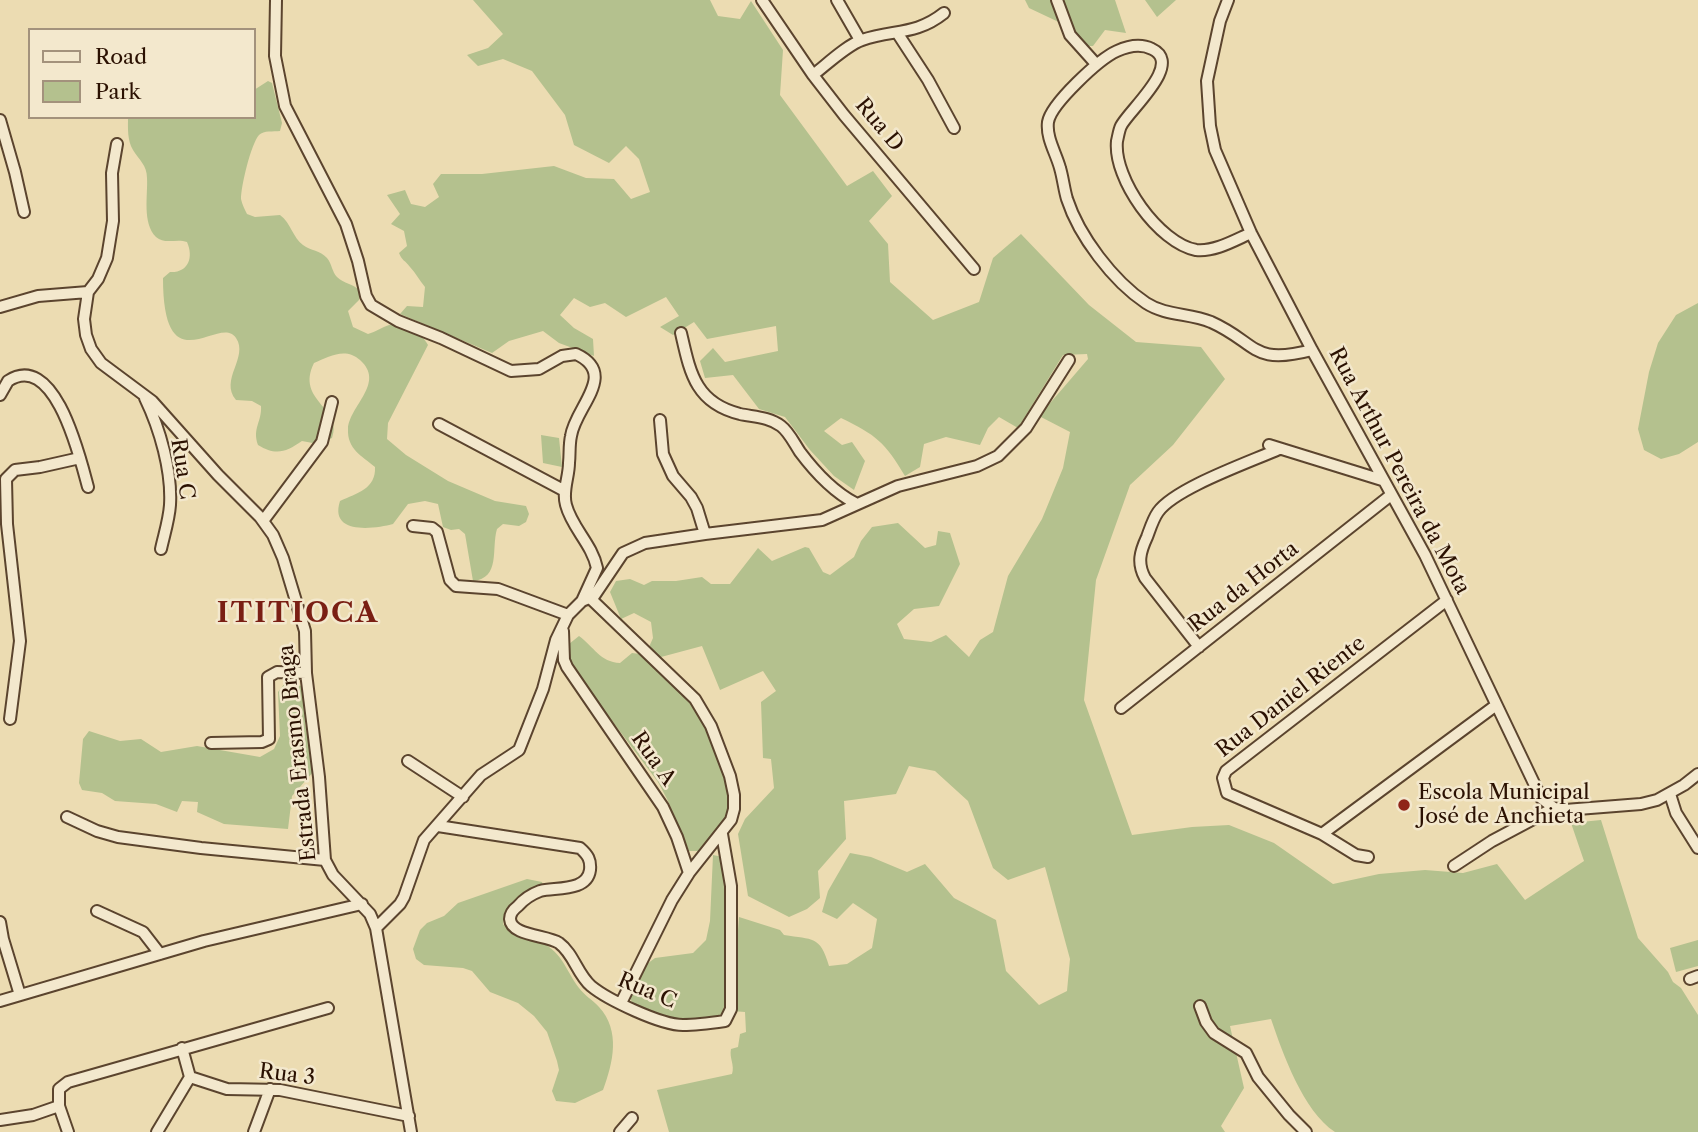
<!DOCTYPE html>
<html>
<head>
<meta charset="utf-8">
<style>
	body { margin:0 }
	#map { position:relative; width:1698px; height:1132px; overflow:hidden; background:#ecdcb2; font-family:"Libre Caslon Text",serif }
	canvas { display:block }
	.legend { position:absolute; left:28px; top:28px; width:228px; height:91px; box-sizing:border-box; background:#f3e8cd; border:2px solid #a3927c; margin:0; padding:9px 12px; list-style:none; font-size:21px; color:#2b1102 }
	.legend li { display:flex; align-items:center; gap:14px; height:35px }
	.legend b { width:35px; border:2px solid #a3927c }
</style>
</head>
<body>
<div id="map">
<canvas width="1698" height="1132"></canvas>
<ul class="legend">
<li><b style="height:9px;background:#f3e8cd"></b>Road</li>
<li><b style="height:19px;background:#b4c18e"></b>Park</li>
</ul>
</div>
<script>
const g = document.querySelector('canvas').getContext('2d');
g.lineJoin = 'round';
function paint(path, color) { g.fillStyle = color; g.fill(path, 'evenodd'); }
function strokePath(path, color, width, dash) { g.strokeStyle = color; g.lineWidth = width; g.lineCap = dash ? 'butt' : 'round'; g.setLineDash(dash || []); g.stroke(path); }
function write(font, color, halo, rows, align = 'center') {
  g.font = font + ' "Libre Caslon Text",serif'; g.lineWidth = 5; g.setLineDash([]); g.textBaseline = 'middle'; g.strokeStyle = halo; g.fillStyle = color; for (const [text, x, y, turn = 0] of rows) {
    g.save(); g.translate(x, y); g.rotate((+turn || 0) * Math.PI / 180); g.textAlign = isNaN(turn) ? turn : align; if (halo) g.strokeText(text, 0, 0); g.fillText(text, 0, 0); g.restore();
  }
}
paint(new Path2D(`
	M 473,0 L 710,0 L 718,16 L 740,19 L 751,1 L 783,50 L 780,95 L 847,186 L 873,171 L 892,196 L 869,221 L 888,244 L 890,282 L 933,320 L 979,302 L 993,258 L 1021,234 L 1089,305 L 1136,342 L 1201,347 L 1225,379 L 1173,445 L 1130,485 L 1096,580 L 1084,700 L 1132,835 L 1192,827 L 1229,825 L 1274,843 L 1333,884 L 1379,874 L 1425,870 L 1463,873 L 1497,864 L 1525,900 L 1584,861 L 1571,823 L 1601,820 L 1638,938 L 1668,972 L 1673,982 L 1681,988 L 1698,1015 L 1698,1132 L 1335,1132 C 1303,1111 1283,1054 1271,1019 L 1230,1026 L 1244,1088 L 1221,1126 L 1225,1132 L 669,1132 L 657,1090 L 732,1074 C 735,1065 729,1058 731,1049 L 738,1047 L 740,1034 L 746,1032 L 745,1012 L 732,1011 L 739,917 L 780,930 L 784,935 C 813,940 820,935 829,966 L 847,964 L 872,948 L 877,919 L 853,903 L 837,919 L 822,912 L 828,891 L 850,853 L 871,857 L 907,872 L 925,864 L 954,898 L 996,920 L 1006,971 L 1039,1005 L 1067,991 L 1070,959 L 1045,867 L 1008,880 L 993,868 L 968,801 L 935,771 L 909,766 L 896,794 L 844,801 L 846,839 L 818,871 L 820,898 L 807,909 L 789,917 L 748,896 L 738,834 L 745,819 L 774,788 L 771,759 L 763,758 L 761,702 L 776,691 L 763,671 L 720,690 L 702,646 L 661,657 L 649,647 L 653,638 L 651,622 L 634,613 L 621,619 L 610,592 L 616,581 L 630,579 L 644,585 L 652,581 L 676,581 L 702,577 L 711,584 L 730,584 L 758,548 L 772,561 L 805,547 L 809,548 L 823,572 L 830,575 L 854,557 L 861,541 L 872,527 L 898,523 L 925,548 L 936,545 L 938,531 L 950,533 L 960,564 L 939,606 L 914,609 L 897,624 L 904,639 L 931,642 L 946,635 L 969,657 L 980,640 L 993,632 L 1008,576 L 1042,519 L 1063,468 L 1070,432 L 1039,416 L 1088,359 L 1087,354 L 1063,355 L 1018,428 L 999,417 L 988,428 L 980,445 L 946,437 L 924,444 L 920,467 L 905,476 C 885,442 876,435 841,418 L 824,431 L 842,445 L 852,442 L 865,461 L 854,490 L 834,476 L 810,450 L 785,417 L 759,409 L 733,375 L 705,378 L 700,361 L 713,348 L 725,362 L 778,351 L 776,326 L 707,339 L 694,322 L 673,335 L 660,327 L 679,316 L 666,297 L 626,317 L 605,303 L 590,307 L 574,298 L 560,315 L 574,328 L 593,339 L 594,356 L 559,343 L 543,331 L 509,341 L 492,353 L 400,314 L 407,306 L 423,307 L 425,287 C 419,280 416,273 410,267 C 405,260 402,261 399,253 L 407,246 L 404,231 L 391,224 L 400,214 L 387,195 L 405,190 L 411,204 L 425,207 L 439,197 L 433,184 L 441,174 L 482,174 L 554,166 L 586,178 L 614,179 L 631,199 L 650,192 L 639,159 L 626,146 L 609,163 L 574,145 L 565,115 L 532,71 L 503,59 L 478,66 L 467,55 L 488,48 L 503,34 Z
	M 1025,0 L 1115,0 L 1126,33 L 1105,30 L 1093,46 L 1083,46 L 1065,25 L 1029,8 Z
	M 1145,0 L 1176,0 L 1157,17 Z
	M 268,81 L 272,83 L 282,123 L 280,131 C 273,132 264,130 259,135 C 251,144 241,186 241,199 C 242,204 245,210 247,214 L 255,217 L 280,215 C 291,223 293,238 303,245 C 311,251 320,250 327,258 C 332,264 332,272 337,277 C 344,284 353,283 360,291 L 359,300 L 348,311 L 353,327 L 368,334 C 376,332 382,327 389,325 C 405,321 422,333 428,345 L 388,423 L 387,439 L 406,455 L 448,481 L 495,501 L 526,506 L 529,514 L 526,522 L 519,526 L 503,524 L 497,529 C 491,549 501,578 473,581 L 465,534 L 459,529 L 451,530 L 443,527 L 438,504 L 425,501 L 408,504 L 393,524 C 374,529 329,535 340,501 C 357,493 376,489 375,467 C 362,456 347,449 348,429 C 349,406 386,383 360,360 C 346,347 329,356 314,363 C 295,401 344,408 332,438 L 318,444 L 302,441 C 286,452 276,456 258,445 C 252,428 262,422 261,406 L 252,401 L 236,400 C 219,380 249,357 236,338 C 220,313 163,388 163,278 L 170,272 C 188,273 194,258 187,242 C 177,238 165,245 156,237 C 142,223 148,195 147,178 C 147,165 139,160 133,150 C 127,140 128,128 128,117 L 254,117 L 254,90 Z
	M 1698,303 L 1698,442 L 1679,454 L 1661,459 L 1644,450 L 1638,429 L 1649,372 L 1658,343 L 1676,315 Z
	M 541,435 L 559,438 L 562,467 L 543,463 Z
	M 579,636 C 594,647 600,662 620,663 L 632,653 L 640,654 C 653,666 670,676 681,690 C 700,712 741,785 729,814 C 724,828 708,841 698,851 L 689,851 L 667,799 L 658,782 L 576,673 L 567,656 L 569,644 Z
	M 285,683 L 302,686 L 307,693 L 305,723 L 314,771 L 292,796 L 288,829 L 224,824 L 197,812 L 198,802 L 182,801 L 177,812 L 156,804 L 115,801 L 102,793 L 82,790 L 79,783 L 83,739 L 89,731 L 120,741 L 141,739 L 161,752 L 197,746 L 260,757 L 274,749 L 280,736 L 278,692 Z
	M 713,855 L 723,857 L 727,989 L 723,1012 L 713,1021 L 694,1026 L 640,1011 L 632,1003 L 629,993 L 639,970 L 655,958 L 693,953 L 706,940 L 710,921 Z
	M 527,879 L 542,882 L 543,885 C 528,896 507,904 503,924 C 514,938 531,937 546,945 C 563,955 568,974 579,988 C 585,996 593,1000 599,1007 C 621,1031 613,1063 603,1090 L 575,1103 L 556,1101 L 552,1091 L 559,1070 L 557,1061 L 547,1032 L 534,1016 L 518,1003 L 490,992 L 472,971 L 463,968 L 424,965 L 416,959 L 413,949 L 420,930 L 427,923 L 444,916 L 458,903 Z
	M 1698,940 L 1698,966 L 1676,972 L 1670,948 Z`), '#b4c18e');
const street = new Path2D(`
	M 276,0 L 275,56 L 285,106 L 346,224 L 358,261 L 366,296 L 371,305 L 398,321 L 441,338 L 511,371 L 539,369 L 562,356 L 576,354 C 619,374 575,407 571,436 C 569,445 570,454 569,463 C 569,477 562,491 566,505 C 572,528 592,544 597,568 L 582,601
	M 762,0 L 813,75 L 844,115 L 974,269
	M 837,0 L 860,40
	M 1057,0 L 1070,35 L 1096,64
	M 1228,0 L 1220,21 L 1207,81 L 1210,126 L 1215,150 L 1251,233 L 1312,350 L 1425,555 L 1541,798 L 1554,808 L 1565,810 L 1641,804 L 1657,800 L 1684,785 L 1698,774
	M 898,34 L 928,80 L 954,128
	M 813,75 C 826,65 847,45 862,40 C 893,29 915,36 944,13
	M 0,120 L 15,172 L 24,212
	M 117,144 L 112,173 L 113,221 L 107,258 L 98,279 L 88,292 L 84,319 L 86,335 L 91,349 L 101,363 L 152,401 L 218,475 L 260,517 L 273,535 L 283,558 L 305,631 L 306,673 L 319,777 L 325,860 L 333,875 L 370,914 L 376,928 L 411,1132
	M 1251,233 C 1235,240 1215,252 1196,250 C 1159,243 1113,179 1117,141 C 1118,137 1119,130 1121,126 C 1129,110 1184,64 1152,49 C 1140,43 1128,46 1117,51 C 1099,59 1051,104 1048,122 C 1046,138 1056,153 1060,168 C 1063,178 1064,189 1067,199 C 1079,236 1113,281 1146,303 C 1166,316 1189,313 1211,322 C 1258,343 1251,366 1312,350
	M 0,307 L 38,296 L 88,292
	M 681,333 C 690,372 695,403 740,414 C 754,417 769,417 781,426 C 789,432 794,443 800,452 C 815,472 832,491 855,503
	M 0,395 L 8,381 C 55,350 80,458 88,487
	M 145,398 C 160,429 172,471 170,505 C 169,520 164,535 161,549
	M 660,420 L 663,454 L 673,476 L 691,497 L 697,508 L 705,534
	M 439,424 L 565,491
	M 1269,445 L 1382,480
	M 263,521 L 322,442 L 332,402
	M 413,526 L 432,528 L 437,532 L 450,580 L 456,586 L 498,589 L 568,615
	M 591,599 L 695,699 L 711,726 L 730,776 L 734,795 L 734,809 L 731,820 L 689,873 L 672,900 L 621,1003
	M 563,631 L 564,660 L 567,667 L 663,807 L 677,837 L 689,873
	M 1199,647 L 1145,578 C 1137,563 1140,552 1147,537 C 1150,529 1153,519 1158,512 C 1175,488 1250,462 1279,449
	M 1121,708 L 1391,495
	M 10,719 L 20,641 L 7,524 L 6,479 L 15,470 L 40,467 L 80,458
	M 211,743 L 262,742 L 269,739 L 268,677 L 277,672 L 306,673
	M 408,761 L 463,797
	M 1670,794 L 1676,813 L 1698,848
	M 67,817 L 97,831 L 118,837 L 201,848 L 325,860
	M 438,826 L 580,848 C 588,855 591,860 590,870 C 587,892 555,887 540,891 C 532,894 524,899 518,906 C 514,909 510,913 510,919 C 511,936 547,935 559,943 C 574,954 577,974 591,986 C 608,1000 661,1025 683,1025 C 697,1025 711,1023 725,1021 L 731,1009 L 731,886 L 722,834
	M 1322,834 L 1495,706
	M 1368,857 L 1356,855 L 1322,834 L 1227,793 L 1223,778 L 1226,771 L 1447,600
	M 1454,866 L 1492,841 L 1554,808
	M 97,911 L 143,932 L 160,954
	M 0,922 L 3,939 L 20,995
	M 376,928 L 400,904 L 404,897 L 424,840 L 481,775 L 519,750 L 543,689 L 556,640 L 568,615 L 582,601 L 594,596 L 623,553 L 645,543 L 705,534 L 822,520 L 898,486 L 977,466 L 998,456 L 1026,428 L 1069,360
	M 1690,979 L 1698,976
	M 0,1001 L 204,941 L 362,904
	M 1200,1006 L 1206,1022 L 1214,1033 L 1246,1053 L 1258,1077 L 1289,1115 L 1306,1132
	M 182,1048 L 190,1077 L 227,1089 L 280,1090 L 409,1116
	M 0,1120 L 33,1115 L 59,1106
	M 68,1132 L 59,1106 L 59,1089 L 68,1082 L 328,1008
	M 157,1132 L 190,1077
	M 254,1132 L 270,1089
	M 620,1132 L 632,1118`);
strokePath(street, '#5b442e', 14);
strokePath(street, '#f3e8cd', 10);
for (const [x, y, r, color] of [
	[1404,805,7,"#8f2418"]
]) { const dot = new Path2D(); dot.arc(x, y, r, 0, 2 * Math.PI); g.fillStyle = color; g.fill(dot); strokePath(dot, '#f3e8cd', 2.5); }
write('21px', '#2b1102', '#f3e8cd', [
	["Rua D",879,125,50],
	["Rua C",182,469,81],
	["Rua Arthur Pereira da Mota",1399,471,62],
	["Rua da Horta",1244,587,-38],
	["Rua Daniel Riente",1291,697,-38],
	["Estrada Erasmo Braga",298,753,-96],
	["Rua A",653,759,55],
	["Rua C",647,991,23],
	["Rua 3",287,1075,7]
]);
write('21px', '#2b1102', '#f3e8cd', [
	["Escola Municipal",1418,793],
	["José de Anchieta",1418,817]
], 'left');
g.letterSpacing = '2px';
write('bold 28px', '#7a1f14', '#f3e8cd', [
	["ITITIOCA",298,614]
]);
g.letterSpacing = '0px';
</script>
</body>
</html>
